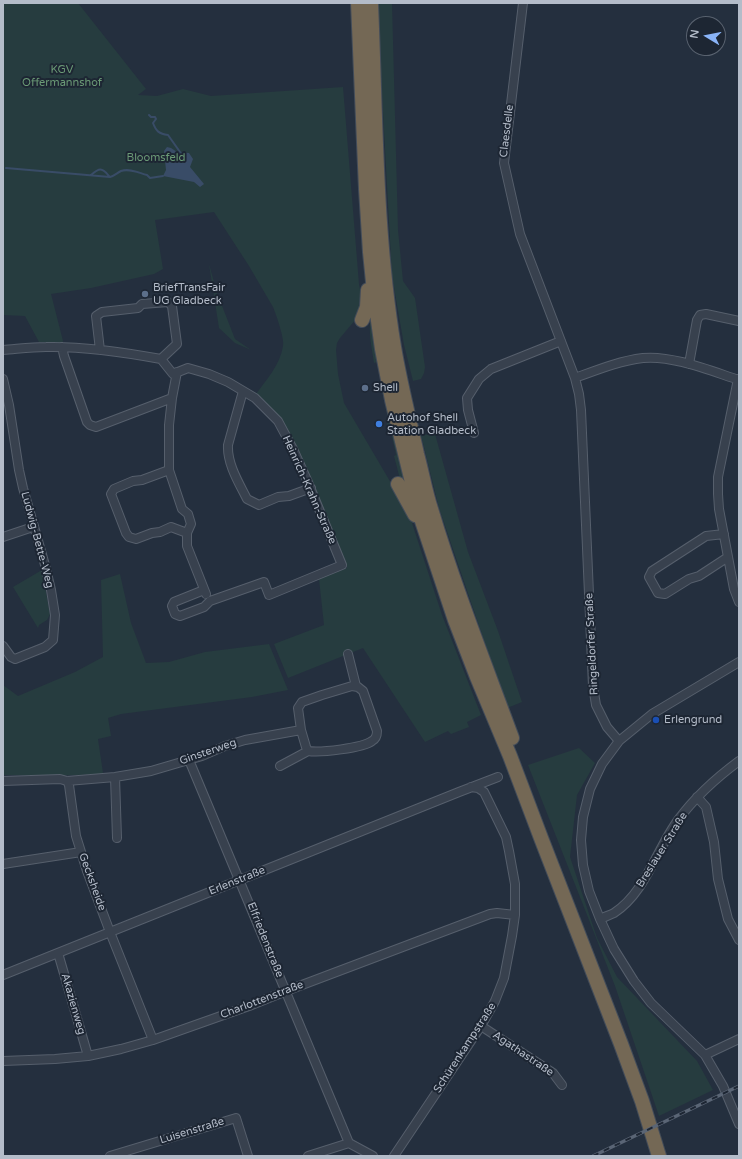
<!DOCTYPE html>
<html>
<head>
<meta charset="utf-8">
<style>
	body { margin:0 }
	#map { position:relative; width:742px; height:1159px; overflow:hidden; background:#242f3e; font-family:"Varela Round",sans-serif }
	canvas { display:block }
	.frame { position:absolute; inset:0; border:4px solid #b4bcc9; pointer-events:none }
	.north { position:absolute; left:686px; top:16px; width:40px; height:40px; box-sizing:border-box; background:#1d2633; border:1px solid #59626f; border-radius:50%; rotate:280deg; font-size:11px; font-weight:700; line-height:16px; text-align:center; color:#b4bcc9 }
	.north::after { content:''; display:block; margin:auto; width:14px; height:18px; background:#8ab4f8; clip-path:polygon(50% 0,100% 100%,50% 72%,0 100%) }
</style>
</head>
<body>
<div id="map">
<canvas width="742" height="1159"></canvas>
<div class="frame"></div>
<div class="north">N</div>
</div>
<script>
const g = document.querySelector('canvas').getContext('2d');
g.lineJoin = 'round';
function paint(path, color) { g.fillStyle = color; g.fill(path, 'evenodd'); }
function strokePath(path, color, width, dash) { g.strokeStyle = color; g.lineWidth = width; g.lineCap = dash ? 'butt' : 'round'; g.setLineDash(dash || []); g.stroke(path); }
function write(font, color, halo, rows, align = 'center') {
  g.font = font + ' "Varela Round",sans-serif'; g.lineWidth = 4; g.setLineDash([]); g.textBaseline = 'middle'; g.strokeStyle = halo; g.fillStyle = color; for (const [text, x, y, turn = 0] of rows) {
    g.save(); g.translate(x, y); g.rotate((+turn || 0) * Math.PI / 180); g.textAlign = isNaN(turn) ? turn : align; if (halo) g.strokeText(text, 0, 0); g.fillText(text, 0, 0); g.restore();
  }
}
paint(new Path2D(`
	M 3,3 L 78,3 L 146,89 L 138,95 L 157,96 L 183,89 L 211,96 L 343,87 L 359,284 L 363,307 L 356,319 L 340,338 L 337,343 L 336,350 L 338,374 L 344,403 L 391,483 L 416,521 L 412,523 L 442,615 L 481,715 L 467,722 L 469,727 L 451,734 L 448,731 L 425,742 L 363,648 L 288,678 L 274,644 L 324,625 L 319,579 L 347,568 L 291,437 L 268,406 L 256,394 C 267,379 280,365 283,346 C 285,340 276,314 273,307 L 249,266 L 214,212 L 155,220 L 163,269 L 154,274 L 91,288 L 51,294 L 63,341 L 62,343 L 39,342 L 25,316 L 3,315 Z
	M 377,3 L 392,3 L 398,230 L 403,281 L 415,298 L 425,367 L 424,373 L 421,379 L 413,381 L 404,345 L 392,276 Z
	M 209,264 L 217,293 L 235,339 L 251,350 L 235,343 L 219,328 Z
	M 373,322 C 382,378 391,435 408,489 L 401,483 L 394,456 L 396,455 L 391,432 L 388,432 L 387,423 L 389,423 L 377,362 L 374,363 C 372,349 369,336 370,323 Z
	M 435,434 L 468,552 L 498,631 L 522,702 L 507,708 L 439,508 L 421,435 Z
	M 42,570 L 50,614 L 47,620 L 39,625 L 38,628 L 13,587 Z
	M 120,574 L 131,623 L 146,663 L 169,662 L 205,652 L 269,644 L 288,690 L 252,697 L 121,714 L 108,718 L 111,736 L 98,739 L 103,773 L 102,774 C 69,776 36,775 3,775 L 3,685 L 18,696 L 75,672 L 103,657 L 101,580 Z
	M 579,748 L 595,763 L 577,795 L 570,857 L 597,938 L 617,977 L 697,1061 L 713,1090 L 659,1116 L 615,986 L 528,765 Z`), '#263c3f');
paint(new Path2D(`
	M 167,147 L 171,148 L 177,152 L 189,153 L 193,159 L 190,167 L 204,184 L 200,187 L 194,182 L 163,176 L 166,170 L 164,151 Z`), '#394c67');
strokePath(new Path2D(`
	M 149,115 L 151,117 L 155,117 L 156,119 L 153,123 C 156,131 159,134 168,135 L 180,152
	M 6,168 L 110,177 C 114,176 117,173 121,171 C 130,168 139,173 147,175 L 150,178 L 163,176
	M 91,175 C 99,168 102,167 109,176`), '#394c67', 2);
const street = new Path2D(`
	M 523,3 L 504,163 L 520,234 L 575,378 L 579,394 L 581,410 L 593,686 L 596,705 L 607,727 L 619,741
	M 62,347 L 64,356 L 87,422 L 90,425 L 96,427 L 172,398
	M 3,350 C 17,349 31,347 46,347 C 84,346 123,352 161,359 L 173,374 L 188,368 L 209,374 L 228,382 L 255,398 L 278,421 L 293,449 L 307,480 L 342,565 L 269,595 L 264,582 L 210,601 L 204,607 L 180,616 L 175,614 L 172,606 L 174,602 L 204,590
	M 100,350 L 96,316 L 102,312 L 138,308 L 142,304 L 168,302 L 172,306 L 177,344 L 161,359
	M 689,364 L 697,320 L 700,315 L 706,314 L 739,321
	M 177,372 L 172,398 L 169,425 L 169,470 L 142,480 L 133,481 L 114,489 L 111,494 L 126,533 L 129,537 L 136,539 L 152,533 L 160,532 L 171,527 L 187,533
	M 575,378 C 597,370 619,361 643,358 C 672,355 711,371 739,380
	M 3,379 L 9,405 L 19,470 L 23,488 L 45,565 L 51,590 L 55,615 L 53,640 L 45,647 L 15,659 L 11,657 L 3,646
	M 738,379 L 718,477 L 718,494 L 719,509 L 734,589 L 739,602
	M 243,391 L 228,445 C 227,464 239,483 247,499 L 259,505 L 278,497 L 289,496 L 311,488
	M 474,433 L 468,410 L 467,398 L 479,379 L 491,369 L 561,341
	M 169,470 L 182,509 L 188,514 L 191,524 L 187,533 L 187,546 L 206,594
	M 724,534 L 706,536 L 652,571 L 649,577 L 658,593 L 665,594 L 689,579 L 699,576 L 728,557
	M 3,537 L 33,527
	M 348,654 L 356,686
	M 739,662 L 652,714 L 619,741 L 602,764 L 590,789 L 583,817 L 581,840 L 583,865 L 589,891 L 600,919 L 614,949 L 634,981 L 651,1003 L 705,1055 L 723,1086 L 739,1124
	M 189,760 L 349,1143
	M 280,766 L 308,751
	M 115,777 L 117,838
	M 3,781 L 60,779 L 67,781 L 115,777 L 151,771 L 202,756 L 225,746 L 245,740 L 301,730 L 298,708 L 302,702 L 322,695 L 352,686 L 358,687 L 363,691 L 377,731 C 377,735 376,739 372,741 C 363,748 320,753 308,751 L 306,747 L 301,730
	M 67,781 L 69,785 L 76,836 L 87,871 L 110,932 L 153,1040
	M 697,797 L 706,807 L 714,842 L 718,879 L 728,919 L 739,940
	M 3,864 L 81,852
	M 600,919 C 604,917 610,915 614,913 C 646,892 656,850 678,820 C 695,797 716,778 739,761
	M 58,953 L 88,1056
	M 3,975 L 459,792 L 498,777
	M 481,1026 L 553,1073 L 562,1085
	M 705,1055 L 739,1039
	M 3,1061 L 55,1059 L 88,1056 L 121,1049 L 153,1040 L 249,1006 L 286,991 L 490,914 L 497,913 L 515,915
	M 110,1156 L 236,1118 L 248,1156
	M 308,1156 L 349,1143 L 373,1156
	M 394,1156 L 481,1026 L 495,1001 L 504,978 L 512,936 L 515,915 L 515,884 L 509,851 L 506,837 L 484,792 L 478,788 L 471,787`);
const highway = new Path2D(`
	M 358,3 L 366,189 L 370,252 L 374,292 L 382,349 L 392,400 L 420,515 L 455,620 L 477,677 L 510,756 L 541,838 L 621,1044 L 642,1101 L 659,1156
	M 371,3 C 376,118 375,233 394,347 C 400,383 409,418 417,454 C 422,472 425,491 431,509 C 454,586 484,662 512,738
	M 362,320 L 367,307 L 368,290
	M 398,484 L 415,515`);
strokePath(street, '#565f6c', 10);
strokePath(highway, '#434c59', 16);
strokePath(street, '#38414e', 8);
strokePath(highway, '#746855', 14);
const rail = new Path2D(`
	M 593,1156 L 739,1086`);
strokePath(rail, '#5a6575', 3.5);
strokePath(rail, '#1d2633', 2, [6]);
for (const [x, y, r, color] of [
	[145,294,4,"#5c6f8a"],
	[365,388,4,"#5c6f8a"],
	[379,424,4,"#3f7fe0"],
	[656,720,4,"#1a4fb4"]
]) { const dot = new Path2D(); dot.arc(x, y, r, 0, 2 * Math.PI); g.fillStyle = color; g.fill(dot); strokePath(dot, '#1d2633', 1.5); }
write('11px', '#6b9a76', '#1d2633', [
	["KGV",62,70],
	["Offermannshof",62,83],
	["Bloomsfeld",156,158]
]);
write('11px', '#b4bcc9', '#1d2633', [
	["Claesdelle",507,131,-83],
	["Heinrich-Krahn-Straße",309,490,66],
	["Ludwig-Bette-Weg",37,540,75],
	["Ringeldorfer Straße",592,644,-93],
	["Ginsterweg",208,752,-19],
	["Breslauer Straße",662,850,-58],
	["Erlenstraße",237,881,-22],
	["Gecksheide",92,882,70],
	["Elfriedenstraße",265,940,68],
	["Charlottenstraße",262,1000,-21],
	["Akazienweg",73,1004,74],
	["Schürenkampstraße",465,1048,-57],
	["Agathastraße",523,1054,34],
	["Luisenstraße",192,1131,-17]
]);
write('11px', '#b4bcc9', '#1d2633', [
	["BriefTransFair",153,288],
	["UG Gladbeck",153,301],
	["Shell",373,388],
	["Autohof Shell",387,418],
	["Station Gladbeck",387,431],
	["Erlengrund",664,720]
], 'left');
</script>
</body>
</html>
